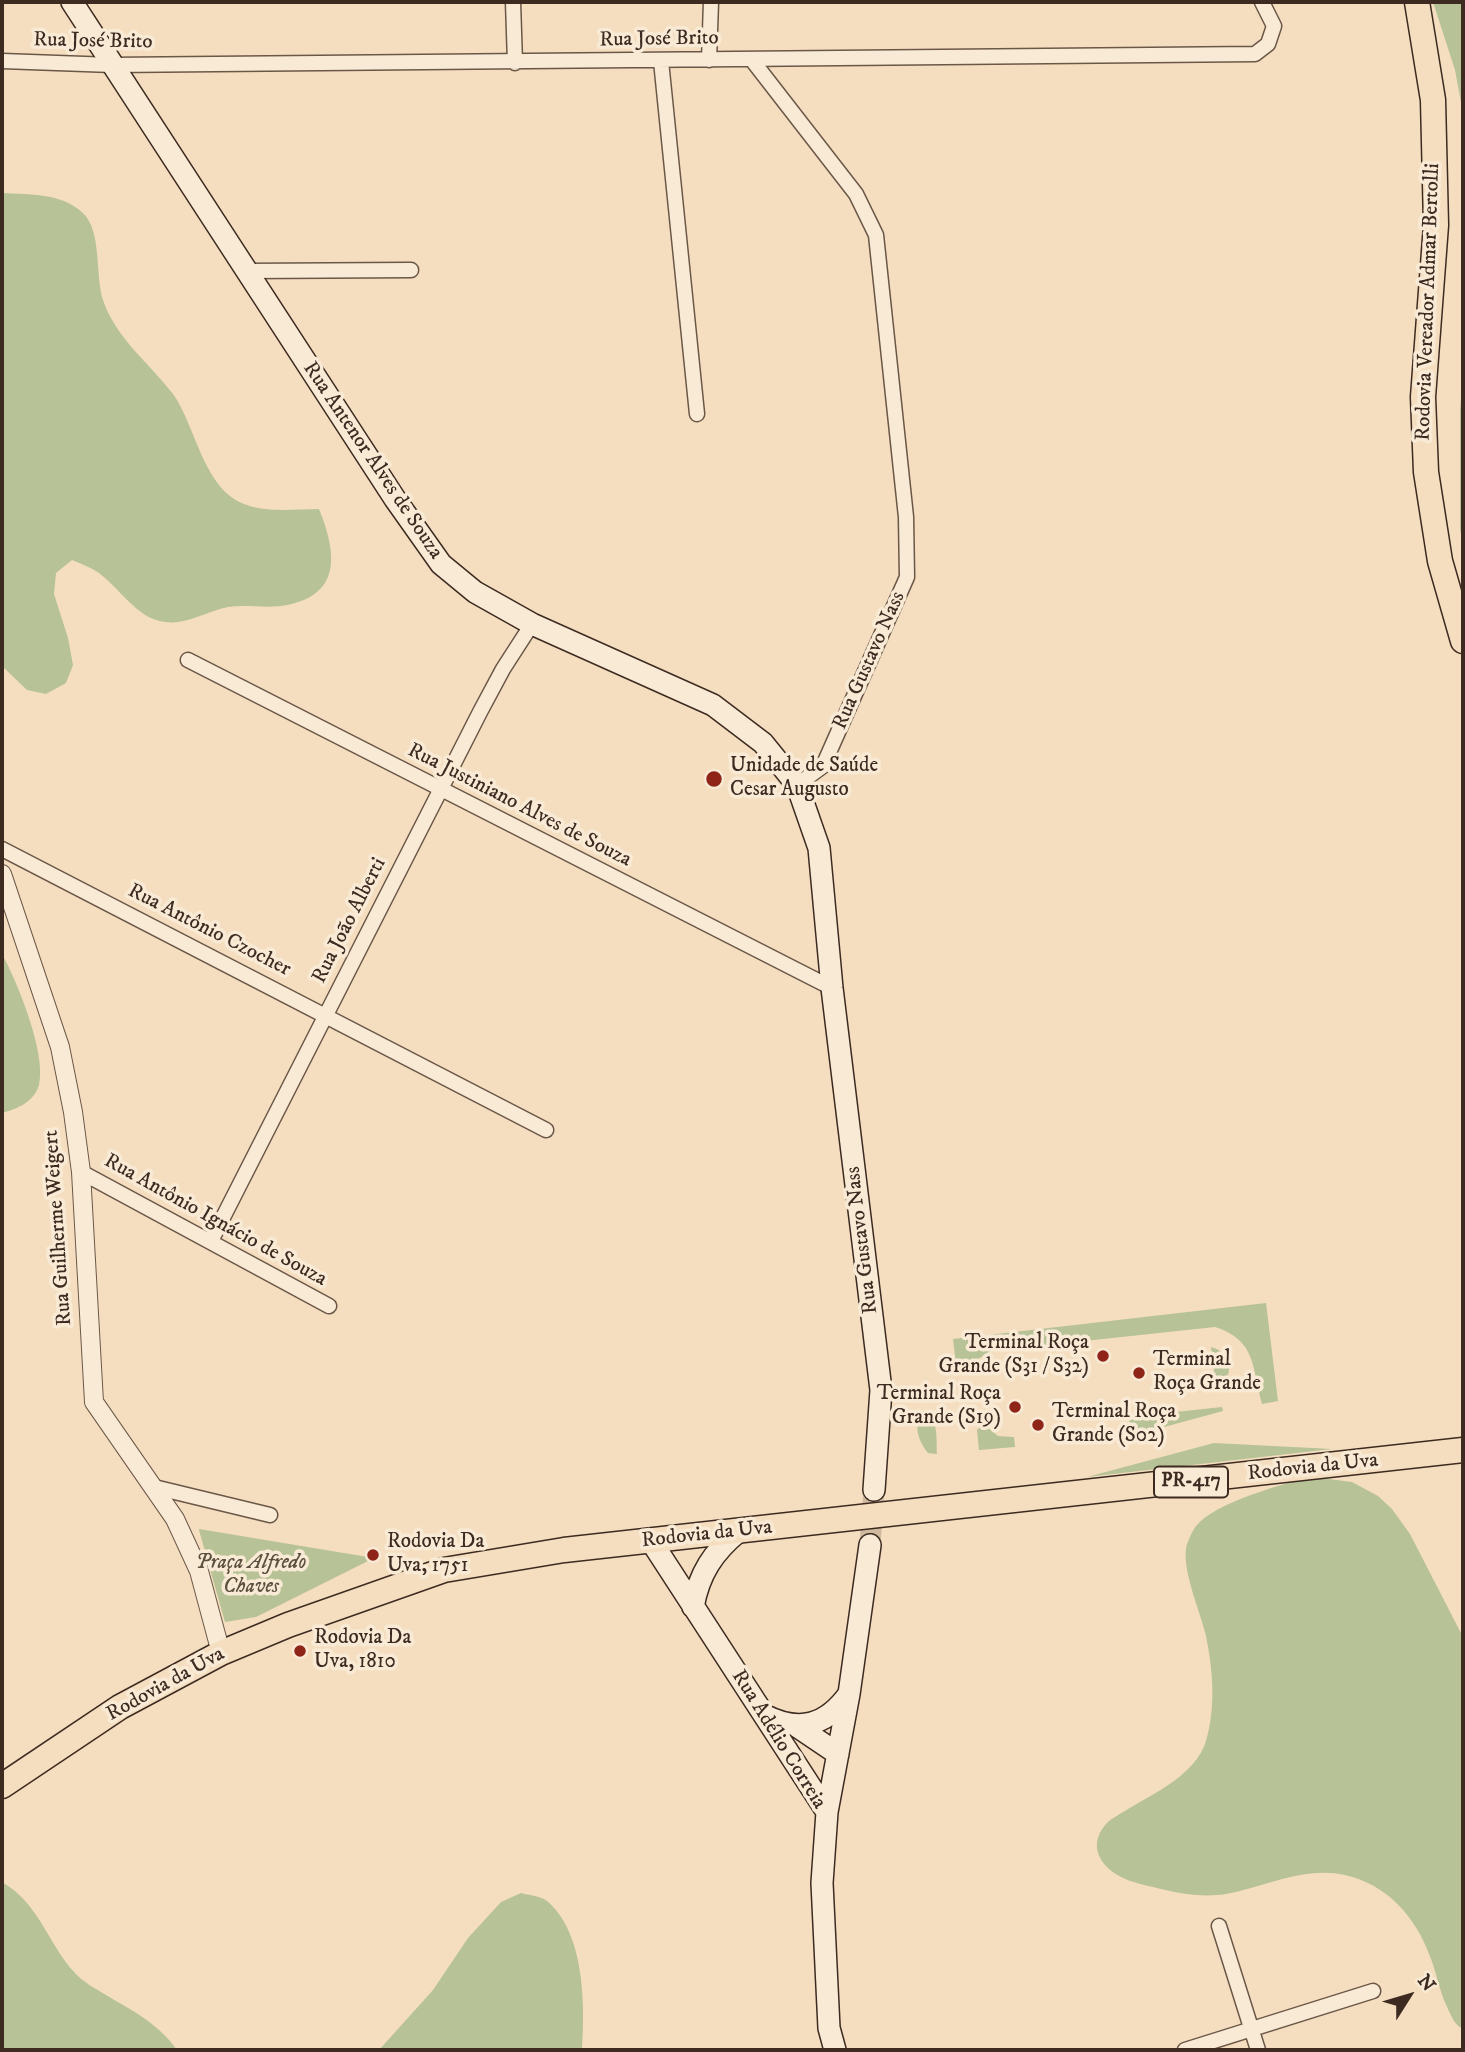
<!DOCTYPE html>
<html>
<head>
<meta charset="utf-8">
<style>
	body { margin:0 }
	#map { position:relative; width:1465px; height:2052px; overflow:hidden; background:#f5debf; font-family:"IM FELL DW Pica",serif }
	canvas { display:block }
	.frame { position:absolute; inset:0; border:4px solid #3d2a21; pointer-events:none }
	.north { position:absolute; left:1374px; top:1961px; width:70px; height:70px; -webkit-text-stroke:5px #f8ead5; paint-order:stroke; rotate:53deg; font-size:19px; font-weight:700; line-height:28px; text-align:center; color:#3d2a21 }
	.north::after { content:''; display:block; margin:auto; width:24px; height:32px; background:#3d2a21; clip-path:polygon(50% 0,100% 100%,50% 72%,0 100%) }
</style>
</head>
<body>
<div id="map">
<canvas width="1465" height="2052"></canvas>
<div class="frame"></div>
<div class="north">N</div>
</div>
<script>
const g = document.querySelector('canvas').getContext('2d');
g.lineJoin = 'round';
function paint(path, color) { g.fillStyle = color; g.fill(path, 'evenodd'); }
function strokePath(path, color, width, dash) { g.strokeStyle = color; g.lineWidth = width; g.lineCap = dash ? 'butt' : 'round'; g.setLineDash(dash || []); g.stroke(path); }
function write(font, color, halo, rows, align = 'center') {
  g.font = font + ' "IM FELL DW Pica",serif'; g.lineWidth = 7; g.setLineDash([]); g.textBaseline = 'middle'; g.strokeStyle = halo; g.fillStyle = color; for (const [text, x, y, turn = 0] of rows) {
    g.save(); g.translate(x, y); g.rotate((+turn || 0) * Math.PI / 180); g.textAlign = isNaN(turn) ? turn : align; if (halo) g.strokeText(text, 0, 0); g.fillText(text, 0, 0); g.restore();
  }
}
paint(new Path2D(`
	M 1433,2 L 1463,2 L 1463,113 L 1455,70 Z
	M 2,193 C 30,195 60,192 83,213 C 102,231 95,275 103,300 C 115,337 150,364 173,394 C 196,426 203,488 244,504 C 266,513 295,509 319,509 C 336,551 343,594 287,605 C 268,609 247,604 228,607 C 207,611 187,625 165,622 C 136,619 119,586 96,571 C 89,567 80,563 72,560 L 56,573 L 54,594 L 68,638 L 73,665 L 66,683 L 46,694 L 27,690 L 2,666 Z
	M 1463,373 L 1463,546 L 1460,529 L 1460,410 Z
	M 2,954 C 17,981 47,1054 39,1085 C 34,1102 17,1109 2,1113 Z
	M 1266,1303 L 1278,1401 L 1262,1404 C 1252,1367 1256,1340 1215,1327 L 991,1351 L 975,1361 L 956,1364 L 953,1339 Z
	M 1211,1347 C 1232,1352 1236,1379 1216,1387 Z
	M 1222,1407 L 1223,1411 L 1131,1436 L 1129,1417 Z
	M 927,1414 C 939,1422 936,1441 937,1454 L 928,1453 C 919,1442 910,1421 927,1414 Z
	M 983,1424 L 998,1436 L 1014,1437 L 1015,1447 L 979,1450 L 977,1430 Z
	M 1214,1443 L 1332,1449 L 1087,1477 Z
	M 1313,1477 L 1352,1482 L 1378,1496 L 1392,1509 L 1410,1534 L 1463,1637 L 1463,2029 C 1455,2025 1452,2018 1448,2009 C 1439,1991 1437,1973 1429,1954 C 1415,1916 1386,1884 1345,1875 C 1303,1866 1265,1887 1226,1894 C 1201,1898 1177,1893 1153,1887 C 1138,1884 1120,1879 1109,1869 C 1094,1855 1093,1839 1106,1824 C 1111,1818 1121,1814 1128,1809 C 1155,1793 1196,1774 1206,1741 C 1216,1706 1213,1671 1206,1636 C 1201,1613 1180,1567 1187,1544 C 1189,1539 1193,1529 1197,1525 C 1215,1503 1284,1483 1313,1477 Z
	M 199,1530 L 199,1529 L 374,1558 L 256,1617 L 225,1622 Z
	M 2,1882 C 39,1903 48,1944 75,1973 C 83,1982 96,1989 106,1995 C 133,2011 159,2024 177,2050 L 2,2050 Z
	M 521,1893 C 528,1895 541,1896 547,1901 C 585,1933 585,2005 582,2050 L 379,2050 L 433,1990 L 468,1938 L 501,1902 Z`), '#b7c296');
strokePath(new Path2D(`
	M 870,1545 L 874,1490`), '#d0ba9f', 21, [21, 10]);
const minor = new Path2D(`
	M 513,2 L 515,63
	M 709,60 L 711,2
	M 752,60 L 856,194 L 876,235 L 906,517 L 907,577 L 823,766 L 797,785
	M 2,61 L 112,65 L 1255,54 L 1268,44 L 1274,26 L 1262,2
	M 661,61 L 697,414
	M 246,271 L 411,270
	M 188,660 L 832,988
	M 2,849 L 546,1130
	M 81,1172 L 329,1306
	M 211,1241 L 480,712 L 503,669 L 532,624
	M 154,1487 L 270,1515
	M 1219,1926 L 1258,2050
	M 1185,2050 L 1373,1991`);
const tertiary = new Path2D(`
	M 2,874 L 60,1047 L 73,1112 L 81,1172 L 94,1402 L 175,1519 L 199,1571 L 221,1653`);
const secondary = new Path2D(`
	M 72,2 L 395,499 L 441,564 L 475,592 L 532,624 L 713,705 L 763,743 L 797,785 L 819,848 L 832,988 L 881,1390 L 874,1490
	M 651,1541 L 827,1812
	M 693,1607 C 699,1574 713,1552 739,1531
	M 764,1715 C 799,1733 826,1726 849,1694
	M 795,1725 L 838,1754
	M 835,2050 L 829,2028 L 822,1883 L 827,1812 L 849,1694 L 870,1545`);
const trunk = new Path2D(`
	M 1417,2 L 1433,100 L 1436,225 L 1423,397 L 1426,472 L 1440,561 L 1463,641
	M 2,1786 L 120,1707 L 221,1653 L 288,1625 L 444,1570 L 564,1550 L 1463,1450`);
strokePath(minor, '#6b5748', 17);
strokePath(tertiary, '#6b5748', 20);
strokePath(secondary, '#3d2a21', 24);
strokePath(trunk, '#3d2a21', 27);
strokePath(minor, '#f8ead5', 14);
strokePath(tertiary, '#f8ead5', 18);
strokePath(secondary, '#f8ead5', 21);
strokePath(trunk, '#f5debf', 24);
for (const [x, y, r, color] of [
	[714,779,9,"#8f2418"],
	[1103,1356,7,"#8f2418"],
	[1139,1373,7,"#8f2418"],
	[1015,1407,7,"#8f2418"],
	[1038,1425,7,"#8f2418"],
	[373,1555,7,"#8f2418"],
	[300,1651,7,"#8f2418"]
]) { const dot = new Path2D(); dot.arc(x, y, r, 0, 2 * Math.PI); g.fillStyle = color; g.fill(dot); strokePath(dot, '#f8ead5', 2.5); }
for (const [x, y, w] of [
	[1191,1482,74]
]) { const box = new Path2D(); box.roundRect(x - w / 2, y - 15.5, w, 31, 5); g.fillStyle = '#f8ead5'; g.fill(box); strokePath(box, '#3d2a21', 2); }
write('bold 19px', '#3d2a21', null, [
	["PR-417",1191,1482]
]);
write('21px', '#3d2a21', '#f8ead5', [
	["Rua José Brito",659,40,-1],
	["Rua José Brito",93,42,1],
	["Rodovia Vereador Admar Bertolli",1429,302,-88],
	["Rua Antenor Alves de Souza",372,461,56],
	["Rua Gustavo Nass",870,661,-66],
	["Rua Justiniano Alves de Souza",519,806,27],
	["Rua João Alberti",350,921,-63],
	["Rua Antônio Czocher",209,931,27],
	["Rua Antônio Ignácio de Souza",215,1221,29],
	["Rua Guilherme Weigert",59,1228,-94],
	["Rua Gustavo Nass",863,1240,-97],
	["Rodovia da Uva",1313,1468,-6],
	["Rodovia da Uva",707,1535,-6],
	["Rodovia da Uva",166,1685,-29],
	["Rua Adélio Correia",778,1740,58]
]);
write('21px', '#3d2a21', '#f8ead5', [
	["Unidade de Saúde",730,767],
	["Cesar Augusto",730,791],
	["Terminal Roça",1089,1344,"right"],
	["Grande (S31 / S32)",1089,1368,"right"],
	["Terminal",1153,1361],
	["Roça Grande",1153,1385],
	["Terminal Roça",1001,1395,"right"],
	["Grande (S19)",1001,1419,"right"],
	["Terminal Roça",1052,1413],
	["Grande (S02)",1052,1437],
	["Rodovia Da",387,1543],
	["Uva, 1751",387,1567],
	["Rodovia Da",314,1639],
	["Uva, 1810",314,1663]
], 'left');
write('italic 21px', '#5c503e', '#f8ead5', [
	["Praça Alfredo",251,1564],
	["Chaves",251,1588]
]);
</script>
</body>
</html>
